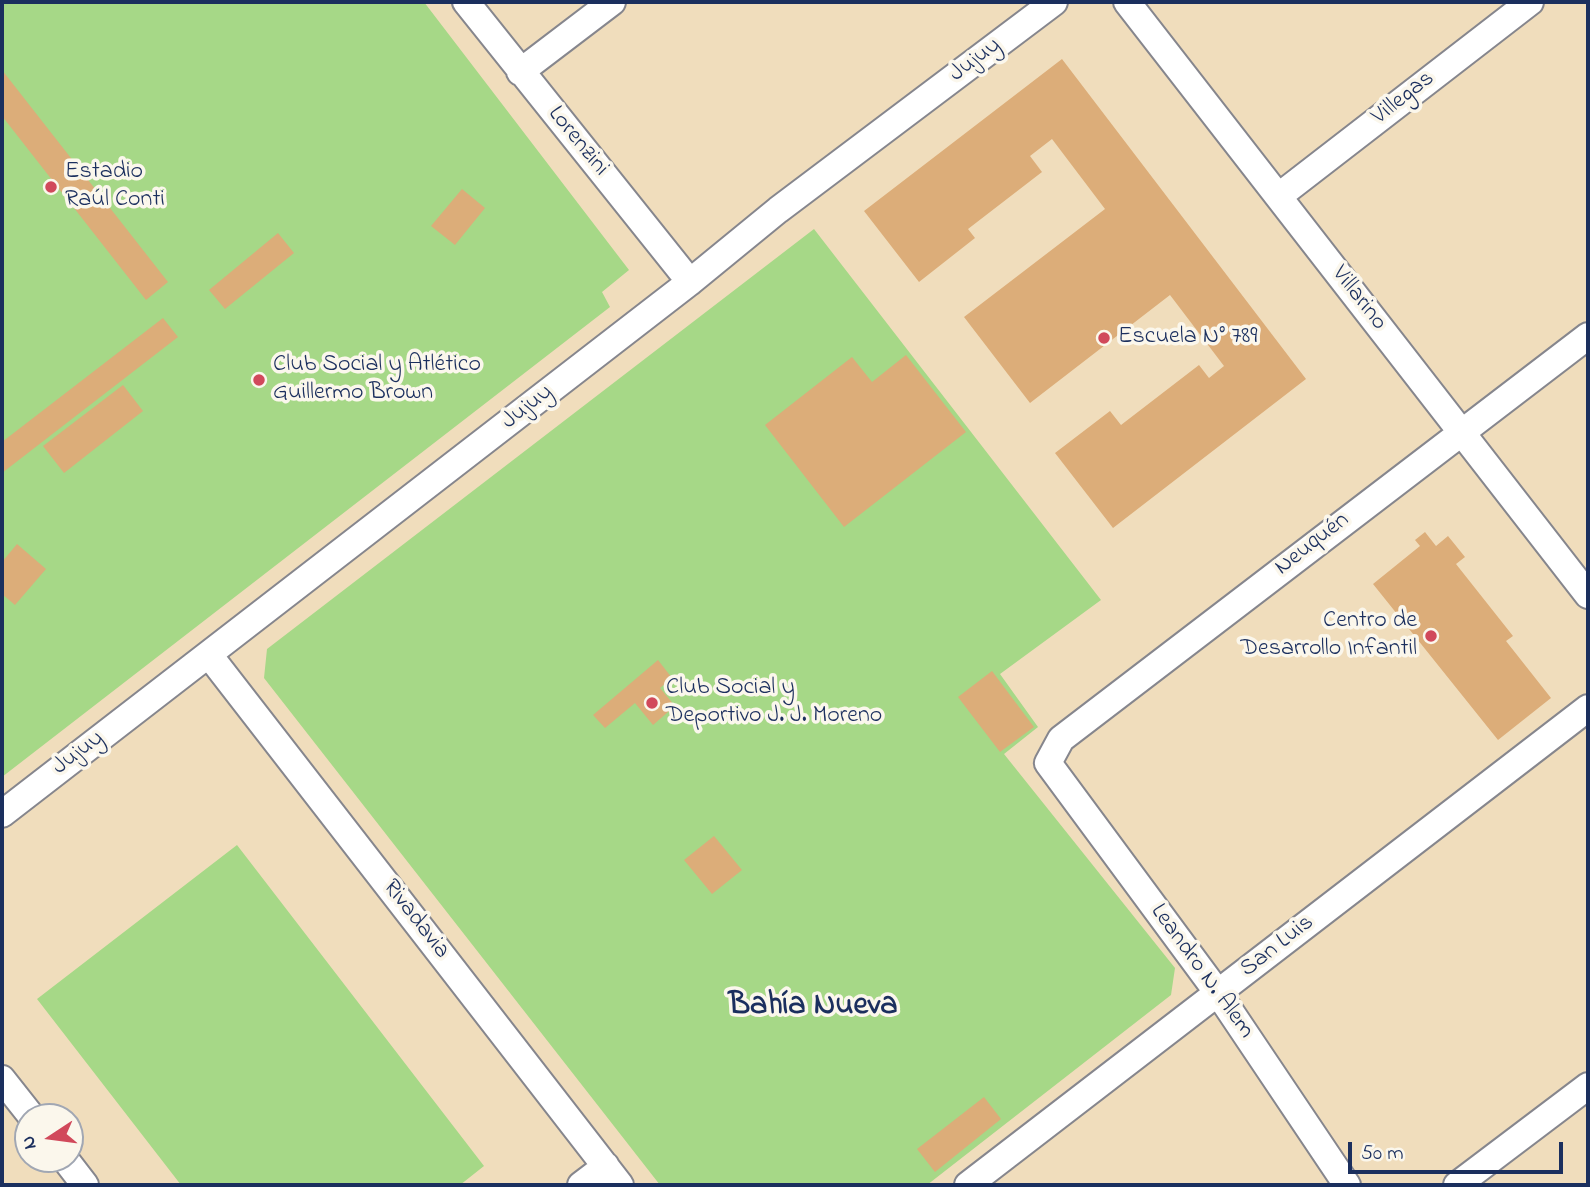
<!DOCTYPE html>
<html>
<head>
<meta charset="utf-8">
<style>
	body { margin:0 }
	#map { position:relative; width:1590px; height:1187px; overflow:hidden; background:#f0ddbc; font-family:"Indie Flower",sans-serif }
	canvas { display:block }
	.frame { position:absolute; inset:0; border:4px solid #1b2f5e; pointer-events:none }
	.north { position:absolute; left:14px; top:1103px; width:70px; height:70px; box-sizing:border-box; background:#fbf7ec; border:2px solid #a1a7b3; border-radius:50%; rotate:257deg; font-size:19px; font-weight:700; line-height:28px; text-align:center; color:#1b2f5e }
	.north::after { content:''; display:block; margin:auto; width:24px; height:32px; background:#d1495b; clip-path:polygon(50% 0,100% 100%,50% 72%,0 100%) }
	.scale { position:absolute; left:1348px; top:1142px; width:215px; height:32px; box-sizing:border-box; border:4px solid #1b2f5e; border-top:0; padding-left:9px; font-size:21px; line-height:24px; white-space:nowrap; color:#1b2f5e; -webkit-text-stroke:5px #fbf7ec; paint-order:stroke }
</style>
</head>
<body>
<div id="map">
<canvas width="1590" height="1187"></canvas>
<div class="frame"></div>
<div class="north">N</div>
<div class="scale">50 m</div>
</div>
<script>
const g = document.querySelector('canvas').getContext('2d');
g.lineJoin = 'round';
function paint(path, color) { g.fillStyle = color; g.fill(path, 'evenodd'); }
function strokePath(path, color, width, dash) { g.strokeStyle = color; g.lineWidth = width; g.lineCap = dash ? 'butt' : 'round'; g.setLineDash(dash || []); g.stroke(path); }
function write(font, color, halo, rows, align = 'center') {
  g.font = font + ' "Indie Flower",sans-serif'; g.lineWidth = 7; g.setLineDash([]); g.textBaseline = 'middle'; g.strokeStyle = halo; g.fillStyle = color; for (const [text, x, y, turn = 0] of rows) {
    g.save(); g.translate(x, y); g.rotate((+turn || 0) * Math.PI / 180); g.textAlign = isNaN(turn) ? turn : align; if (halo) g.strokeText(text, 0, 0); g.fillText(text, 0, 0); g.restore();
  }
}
paint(new Path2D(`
	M 2,2 L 424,2 L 629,270 L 602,292 L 610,307 L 2,777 Z
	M 814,229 L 1101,600 L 1000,674 L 1038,727 L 1004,754 L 1175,968 L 1171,995 L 927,1185 L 660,1185 L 264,678 L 267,649 Z
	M 237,845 L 484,1166 L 460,1185 L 181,1185 L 37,999 Z`), '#a6d887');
paint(new Path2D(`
	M 1062,59 L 1306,379 L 1113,528 L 1055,453 L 1110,411 L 1121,425 L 1199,365 L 1209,378 L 1224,366 L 1170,295 L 1030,403 L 964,317 L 1105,209 L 1052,139 L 1030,156 L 1042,172 L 968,229 L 975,238 L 919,282 L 864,211 Z
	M 2,70 L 168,282 L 146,300 L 2,116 Z
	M 462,189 L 485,208 L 455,245 L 431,226 Z
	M 278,233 L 294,253 L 225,309 L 209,290 Z
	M 163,318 L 178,337 L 2,473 L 2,442 Z
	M 906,355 L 966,432 L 844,527 L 765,425 L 852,357 L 872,382 Z
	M 123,385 L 143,411 L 64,473 L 43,446 Z
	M 1425,532 L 1436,546 L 1448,536 L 1465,557 L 1456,564 L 1513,636 L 1506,641 L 1551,698 L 1498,740 L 1373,584 L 1420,546 L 1415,540 Z
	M 17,544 L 46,569 L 15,605 L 2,594 L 2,562 Z
	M 658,660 L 672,678 L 660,688 L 675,706 L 653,725 L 635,703 L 605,728 L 593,715 Z
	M 992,671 L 1034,727 L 1000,752 L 958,697 Z
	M 714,836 L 742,870 L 712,894 L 684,860 Z
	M 984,1097 L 1001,1119 L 935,1172 L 917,1149 Z`), '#dcad79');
const street = new Path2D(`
	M 466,2 L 690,282
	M 1127,2 L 1588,595
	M 520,72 L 612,2
	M 1279,196 L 1530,2
	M 209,655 L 620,1185
	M 2,814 L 690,282 L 778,210 L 1054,2
	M 2,1079 L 32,1117
	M 65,1159 L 85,1185
	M 581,1185 L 606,1166
	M 968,1185 L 1588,708
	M 1347,1185 L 1218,993 L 1048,763 L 1061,739 L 1588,336
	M 1457,1185 L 1588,1086`);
strokePath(street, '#86868d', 30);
strokePath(street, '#fff', 26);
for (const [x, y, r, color] of [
	[51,187,7,"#d1495b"],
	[1104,338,7,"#d1495b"],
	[259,380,7,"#d1495b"],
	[1431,636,7,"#d1495b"],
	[652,703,7,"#d1495b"]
]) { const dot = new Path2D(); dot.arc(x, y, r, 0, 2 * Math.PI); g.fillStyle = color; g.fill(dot); strokePath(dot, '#fbf7ec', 2.5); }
write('24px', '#1b2f5e', '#fbf7ec', [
	["Jujuy",976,61,-37],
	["Villegas",1404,99,-38],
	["Lorenzini",577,142,51],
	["Villarino",1358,299,52],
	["Jujuy",528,408,-38],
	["Neuquén",1313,545,-38],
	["Jujuy",79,754,-37],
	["Rivadavia",415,920,52],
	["San Luis",1278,947,-38],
	["Leandro N. Alem",1201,972,54]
]);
write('24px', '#1b2f5e', '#fbf7ec', [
	["Estadio",65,173],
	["Raúl Conti",65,201],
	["Escuela N° 789",1118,338],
	["Club Social y Atlético",273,366],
	["Guillermo Brown",273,394],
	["Centro de",1417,622,"right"],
	["Desarrollo Infantil",1417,650,"right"],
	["Club Social y",666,689],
	["Deportivo J. J. Moreno",666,717]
], 'left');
write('bold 32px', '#1b2f5e', '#fbf7ec', [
	["Bahía Nueva",813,1008]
]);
</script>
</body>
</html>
